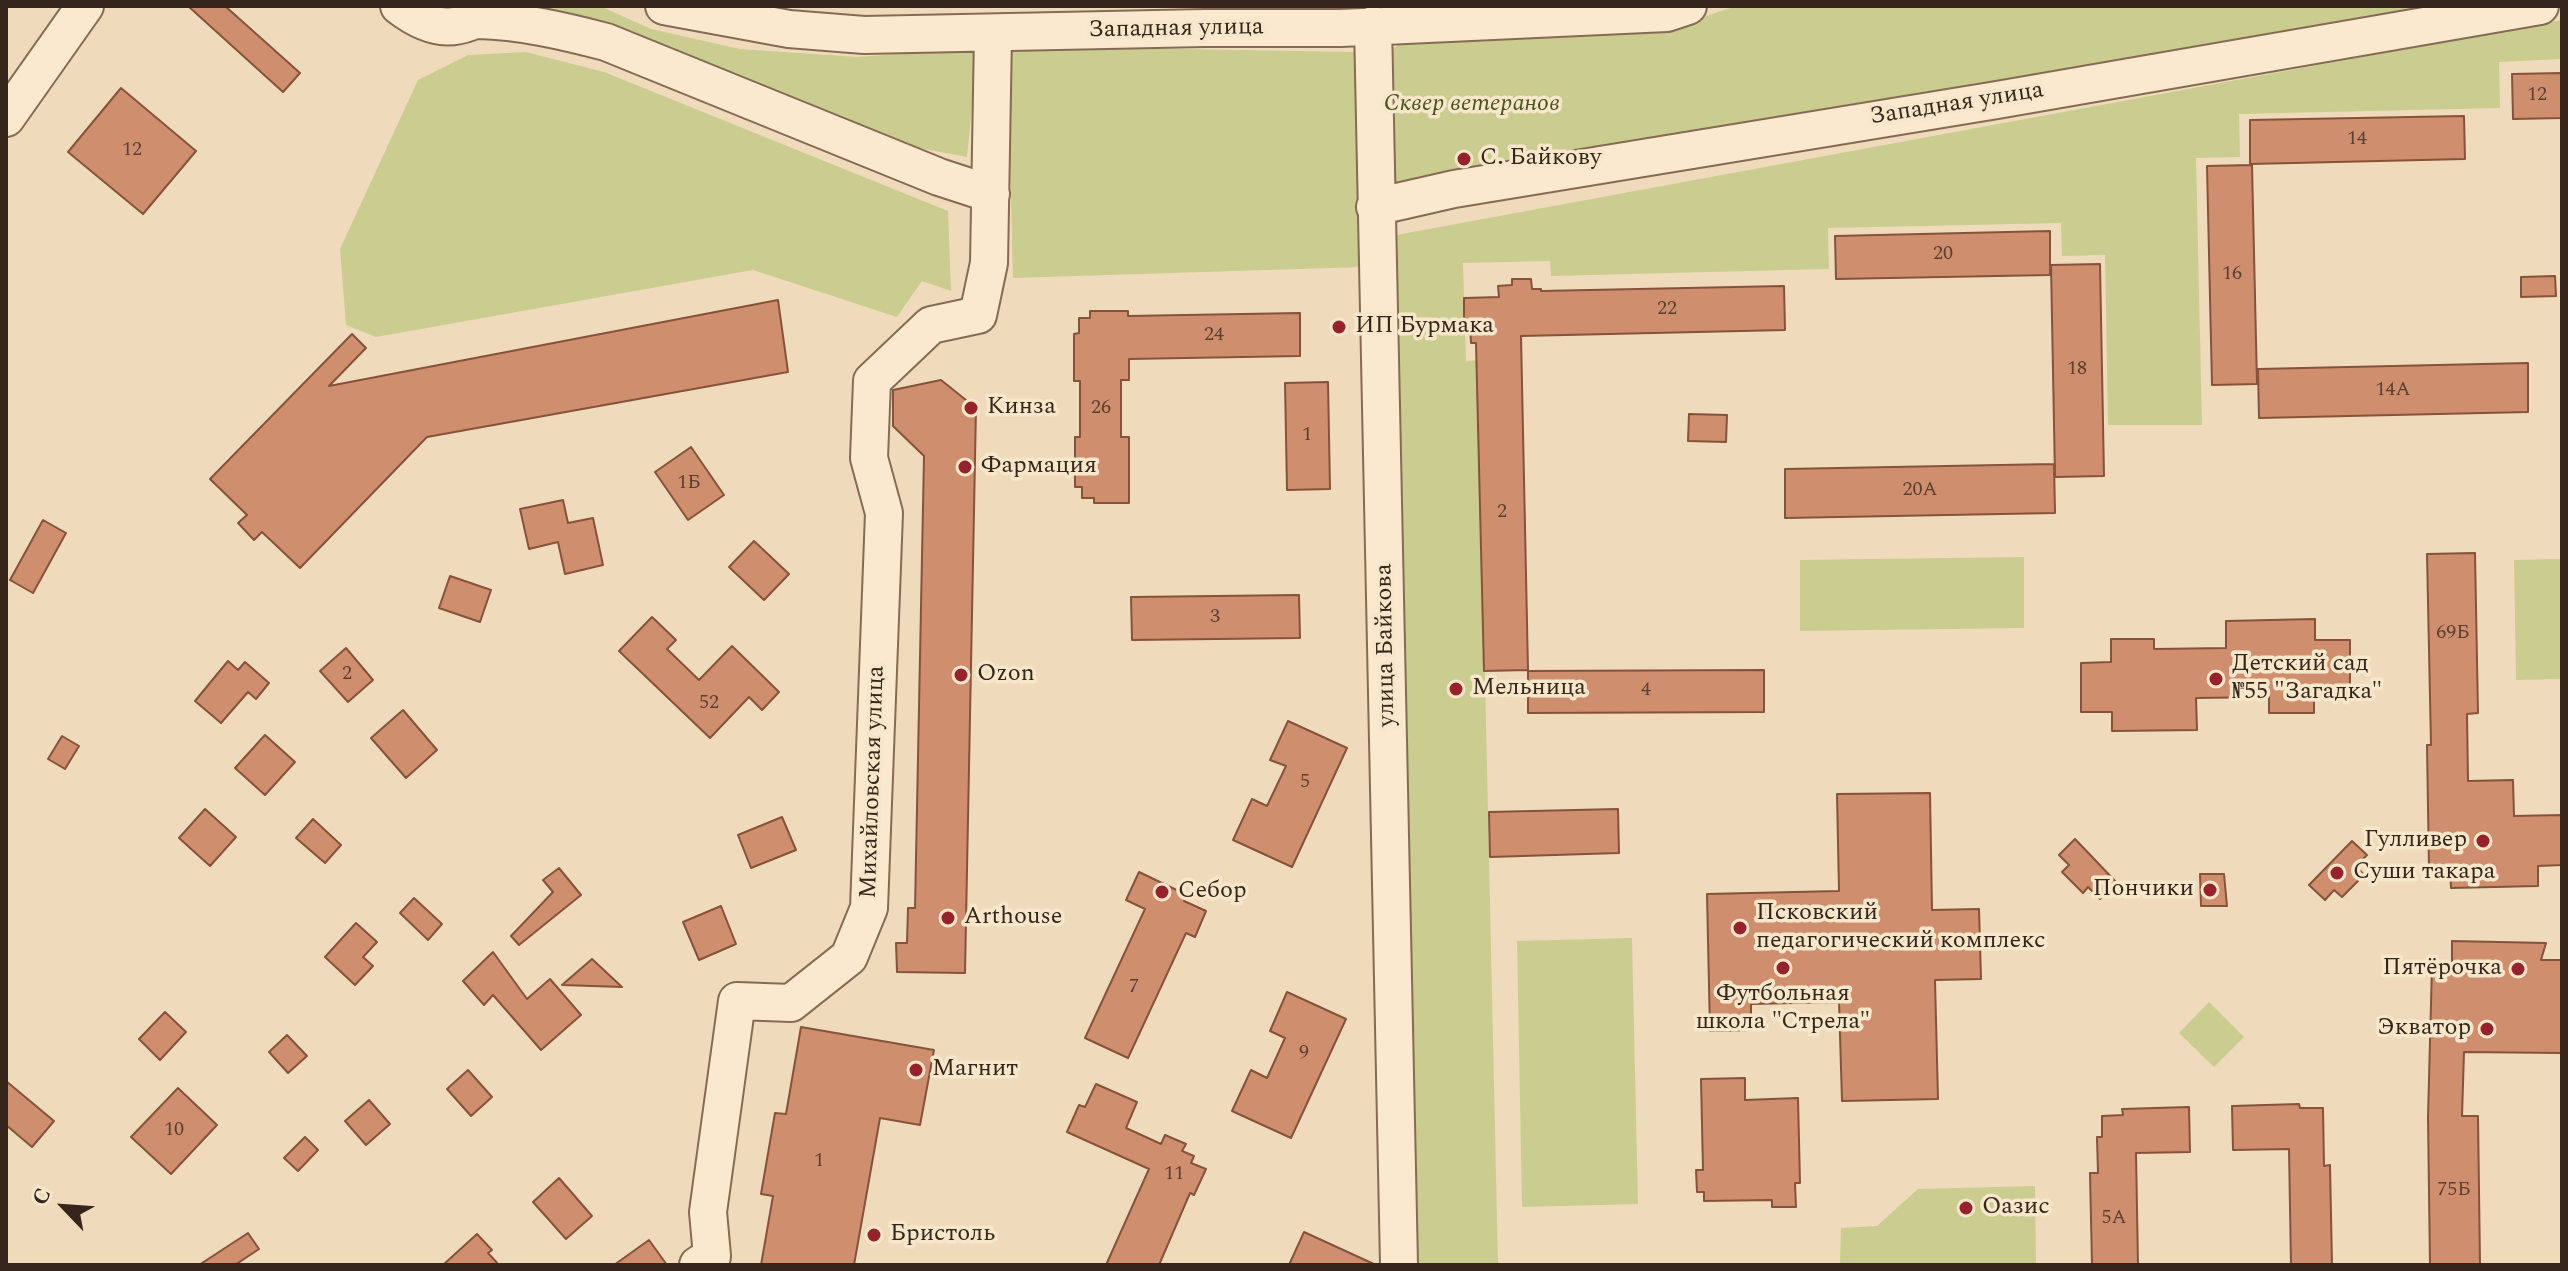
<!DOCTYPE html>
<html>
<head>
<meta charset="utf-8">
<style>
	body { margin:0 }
	#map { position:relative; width:2568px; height:1271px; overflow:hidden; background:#efdbbb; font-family:Spectral,serif }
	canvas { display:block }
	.frame { position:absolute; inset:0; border:8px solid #35251a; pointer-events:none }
	.north { position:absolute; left:24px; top:1167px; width:80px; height:80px; -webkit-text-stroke:6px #f6e6ca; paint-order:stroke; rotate:295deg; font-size:22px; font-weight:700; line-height:32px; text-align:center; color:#35251a }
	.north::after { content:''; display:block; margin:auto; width:28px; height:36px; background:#35251a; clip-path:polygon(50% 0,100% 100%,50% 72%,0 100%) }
</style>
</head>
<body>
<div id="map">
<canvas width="2568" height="1271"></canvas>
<div class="frame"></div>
<div class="north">С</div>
</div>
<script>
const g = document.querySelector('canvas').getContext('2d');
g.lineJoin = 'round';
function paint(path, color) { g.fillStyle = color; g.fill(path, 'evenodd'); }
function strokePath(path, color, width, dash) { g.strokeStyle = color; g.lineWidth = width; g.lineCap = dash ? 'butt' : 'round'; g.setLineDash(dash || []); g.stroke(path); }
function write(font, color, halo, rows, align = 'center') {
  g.font = font + ' Spectral,serif'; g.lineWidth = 7; g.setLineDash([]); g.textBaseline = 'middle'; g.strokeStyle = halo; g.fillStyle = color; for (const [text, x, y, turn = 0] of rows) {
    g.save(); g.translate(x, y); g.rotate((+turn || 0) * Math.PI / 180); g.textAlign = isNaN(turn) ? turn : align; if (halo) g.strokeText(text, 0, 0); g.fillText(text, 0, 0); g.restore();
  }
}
paint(new Path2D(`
	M 525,6 L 600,6 L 651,29 L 740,49 L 858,57 L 978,48 L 967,157 L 909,146 Z
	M 1736,6 L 2481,6 L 1400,193 L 1391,177 L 1390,51 L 1417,32 L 1683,24 Z
	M 2562,20 L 2562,59 L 2499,62 L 2500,108 L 2239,114 L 2240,157 L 2196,158 L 2202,425 L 2108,425 L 2105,255 L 2062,256 L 2061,223 L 1828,228 L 1829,269 L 1551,276 L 1550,261 L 1463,263 L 1466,361 L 1478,360 L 1498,1265 L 1413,1265 L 1391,236 Z
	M 1007,46 L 1355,52 L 1362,267 L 1013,278 Z
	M 526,52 L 604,72 L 948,211 L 951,291 L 922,281 L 897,317 L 753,270 L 376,337 L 346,325 L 340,249 L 418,80 L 468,55 Z
	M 2024,557 L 2024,628 L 1800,631 L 1800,560 Z
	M 2562,559 L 2562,679 L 2516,680 L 2514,560 Z
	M 1632,938 L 1638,1204 L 1522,1207 L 1517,941 Z
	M 2209,1002 L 2244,1037 L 2214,1067 L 2179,1033 Z
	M 2035,1186 L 2036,1265 L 1840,1265 L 1841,1228 L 1877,1226 L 1918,1189 Z`), '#cacd8f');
const building = new Path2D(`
	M 188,6 L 225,6 L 300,73 L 283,92 Z
	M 2562,73 L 2562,118 L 2513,119 L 2512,74 Z
	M 121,88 L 196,151 L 143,214 L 68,152 Z
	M 2464,116 L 2465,159 L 2250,164 L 2250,120 Z
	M 2252,165 L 2257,384 L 2212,385 L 2207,166 Z
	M 2050,231 L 2050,275 L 1836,279 L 1835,236 Z
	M 2100,264 L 2104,476 L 2055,477 L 2051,265 Z
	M 2555,276 L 2556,296 L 2521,297 L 2521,277 Z
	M 1512,279 L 1531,279 L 1532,289 L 1541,289 L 1541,291 L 1784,286 L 1785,330 L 1521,336 L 1528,670 L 1484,671 L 1476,343 L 1471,343 L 1470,325 L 1464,325 L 1464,298 L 1499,297 L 1498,286 L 1512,285 Z
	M 778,300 L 788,372 L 427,437 L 300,568 L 262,532 L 254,540 L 238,523 L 247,515 L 210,479 L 352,334 L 366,348 L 329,386 Z
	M 1090,311 L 1128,311 L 1128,316 L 1300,313 L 1300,356 L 1129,359 L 1129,380 L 1121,380 L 1121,437 L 1129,437 L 1129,503 L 1094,503 L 1094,498 L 1082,498 L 1082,487 L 1075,487 L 1075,437 L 1080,437 L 1080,381 L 1074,381 L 1074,334 L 1079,333 L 1079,318 L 1090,318 Z
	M 2528,363 L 2528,412 L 2259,418 L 2258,369 Z
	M 941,380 L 976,408 L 965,973 L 897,972 L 896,943 L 907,943 L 908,908 L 915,908 L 924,456 L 893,426 L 893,390 Z
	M 1328,382 L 1330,489 L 1287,490 L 1285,383 Z
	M 1689,414 L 1727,415 L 1726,442 L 1688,441 Z
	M 691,447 L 724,495 L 688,520 L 655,472 Z
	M 2054,464 L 2055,513 L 1785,518 L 1785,469 Z
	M 563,500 L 568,523 L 593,518 L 603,565 L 565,574 L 558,542 L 529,549 L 520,509 Z
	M 43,520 L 66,533 L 33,593 L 10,580 Z
	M 754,541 L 789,574 L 764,600 L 729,567 Z
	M 2475,553 L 2478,713 L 2467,714 L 2468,781 L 2513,780 L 2514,816 L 2562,815 L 2562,865 L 2538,866 L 2538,886 L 2451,888 L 2450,868 L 2429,868 L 2427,745 L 2431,745 L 2427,554 Z
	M 450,576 L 491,590 L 480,622 L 439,608 Z
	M 1299,595 L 1300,638 L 1132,640 L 1131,597 Z
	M 652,617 L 676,640 L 667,649 L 699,680 L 732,646 L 779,692 L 762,710 L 749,697 L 710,738 L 619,651 Z
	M 2315,619 L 2315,640 L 2350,640 L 2350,695 L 2314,695 L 2314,713 L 2269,713 L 2269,697 L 2196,698 L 2197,730 L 2112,731 L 2112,712 L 2081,712 L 2081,663 L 2111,662 L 2111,639 L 2154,639 L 2154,649 L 2226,648 L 2226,621 Z
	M 346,648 L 373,680 L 348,702 L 320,671 Z
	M 228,661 L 238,670 L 245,662 L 269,683 L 256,699 L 248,692 L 221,723 L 195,701 Z
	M 1764,670 L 1764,712 L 1528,713 L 1528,671 Z
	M 403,710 L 437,750 L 406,778 L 371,738 Z
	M 1288,721 L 1347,748 L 1292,867 L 1233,840 L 1252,799 L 1267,806 L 1286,766 L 1270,760 Z
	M 265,735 L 295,762 L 265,795 L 235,768 Z
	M 62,736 L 79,746 L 65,769 L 48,759 Z
	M 1930,793 L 1932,910 L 1979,909 L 1981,979 L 1935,980 L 1938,1099 L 1842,1101 L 1839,1002 L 1751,1004 L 1751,1030 L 1710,1031 L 1707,894 L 1839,891 L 1837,794 Z
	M 205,809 L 236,837 L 210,866 L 179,838 Z
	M 1618,809 L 1619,853 L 1490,857 L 1489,812 Z
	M 782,817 L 796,850 L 751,868 L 738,835 Z
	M 313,819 L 341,845 L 325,863 L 296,838 Z
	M 2075,839 L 2117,883 L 2100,899 L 2088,887 L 2083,893 L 2062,872 L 2069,865 L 2059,855 Z
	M 2352,841 L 2367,855 L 2356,866 L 2364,875 L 2342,897 L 2334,890 L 2325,900 L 2309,885 Z
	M 559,868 L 581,895 L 519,945 L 511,936 L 553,892 L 543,880 Z
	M 1139,872 L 1187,895 L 1184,901 L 1206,911 L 1195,937 L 1186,933 L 1128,1058 L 1085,1038 L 1145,909 L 1126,900 Z
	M 2200,874 L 2224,874 L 2227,906 L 2201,906 Z
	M 414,898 L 442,924 L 428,940 L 400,913 Z
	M 721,906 L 736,944 L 699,960 L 683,922 Z
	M 356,923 L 377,942 L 363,957 L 373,966 L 355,985 L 325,957 Z
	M 2452,941 L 2546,943 L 2541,960 L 2562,960 L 2562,1053 L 2464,1052 L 2462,1116 L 2478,1116 L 2480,1265 L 2430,1265 L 2428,1117 L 2432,966 L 2452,966 Z
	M 493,952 L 527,999 L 550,979 L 581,1015 L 541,1050 L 493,995 L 484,1005 L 463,981 Z
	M 592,959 L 622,987 L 562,985 Z
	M 1287,992 L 1346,1019 L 1291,1138 L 1232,1111 L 1251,1070 L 1267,1078 L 1285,1038 L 1270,1031 Z
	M 165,1012 L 186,1032 L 160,1060 L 139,1039 Z
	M 801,1027 L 934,1050 L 920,1125 L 880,1118 L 854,1265 L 761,1265 L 773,1196 L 761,1194 L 775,1113 L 786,1114 Z
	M 287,1035 L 307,1056 L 288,1073 L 269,1052 Z
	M 468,1070 L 492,1097 L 471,1116 L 447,1089 Z
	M 1745,1078 L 1745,1100 L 1798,1098 L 1800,1183 L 1795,1183 L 1796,1207 L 1772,1207 L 1772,1200 L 1704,1201 L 1704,1192 L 1697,1192 L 1696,1170 L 1703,1170 L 1701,1079 Z
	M 6,1081 L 54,1121 L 32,1147 L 6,1125 Z
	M 1096,1084 L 1137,1102 L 1126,1128 L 1161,1144 L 1165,1135 L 1186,1144 L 1182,1151 L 1194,1156 L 1191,1163 L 1206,1169 L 1194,1195 L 1190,1193 L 1159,1265 L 1106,1265 L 1149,1169 L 1067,1132 L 1079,1105 L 1085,1107 Z
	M 178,1088 L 217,1125 L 171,1174 L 131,1137 Z
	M 369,1100 L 390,1124 L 366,1145 L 345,1121 Z
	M 2299,1104 L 2300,1108 L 2323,1108 L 2324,1166 L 2330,1165 L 2332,1265 L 2291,1265 L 2289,1149 L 2233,1150 L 2232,1106 Z
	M 2189,1107 L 2190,1152 L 2136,1153 L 2138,1265 L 2092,1265 L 2090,1173 L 2098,1173 L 2097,1137 L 2102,1137 L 2102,1116 L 2123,1115 L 2122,1109 Z
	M 305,1137 L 318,1150 L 298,1171 L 284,1158 Z
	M 559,1178 L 592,1216 L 566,1239 L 533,1202 Z
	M 1304,1232 L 1376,1265 L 1289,1265 Z
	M 248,1233 L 259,1249 L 235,1265 L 199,1265 Z
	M 477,1234 L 492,1250 L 488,1253 L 499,1265 L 443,1265 Z
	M 649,1240 L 667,1265 L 614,1265 Z`);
paint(building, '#cf8f6f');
strokePath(building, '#865239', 2);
const minor = new Path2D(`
	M 399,6 C 434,33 460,33 495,8
	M 664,6 L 789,29 L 864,35 L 1204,28 L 1341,28 L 1667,13 L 1688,6
	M 478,20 C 521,21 564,31 606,42 L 939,177 L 991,194
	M 1373,25 L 1399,1265
	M 6,118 L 85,6
	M 1375,207 L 1454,189 L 1997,100 L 2540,6
	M 698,1265 L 712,1256 L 708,1212 L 737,1001 L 791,1003 L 849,957 L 869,908 L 884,513 L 869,458 L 872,381 L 931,325 L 978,315 L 989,263 L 993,34`);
strokePath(minor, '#866b54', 40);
strokePath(minor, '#fae9ce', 36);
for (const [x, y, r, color] of [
	[1464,159,8,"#97222c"],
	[1339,327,8,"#97222c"],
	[971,408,8,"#97222c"],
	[965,467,8,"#97222c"],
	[961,675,8,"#97222c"],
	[2216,679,8,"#97222c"],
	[1456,689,8,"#97222c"],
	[2483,841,8,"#97222c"],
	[2337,873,8,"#97222c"],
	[2210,890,8,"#97222c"],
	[1162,892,8,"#97222c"],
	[948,918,8,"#97222c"],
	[1740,928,8,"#97222c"],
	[1783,968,8,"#97222c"],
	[2518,969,8,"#97222c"],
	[2487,1029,8,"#97222c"],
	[916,1070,8,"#97222c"],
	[1966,1208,8,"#97222c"],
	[874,1235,8,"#97222c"]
]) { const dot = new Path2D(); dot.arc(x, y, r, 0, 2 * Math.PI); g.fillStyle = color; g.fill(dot); strokePath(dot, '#f6e6ca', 3); }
write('20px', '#5c402f', null, [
	["12",2537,96],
	["14",2357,140],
	["12",132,151],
	["20",1943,255],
	["16",2232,275],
	["22",1667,310],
	["24",1214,336],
	["18",2077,370],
	["14А",2393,391],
	["26",1101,409],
	["1",1307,436],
	["1Б",689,484],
	["20А",1920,491],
	["2",1502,513],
	["3",1215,618],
	["69Б",2453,634],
	["2",347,675],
	["4",1646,691],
	["52",709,704],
	["5",1305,783],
	["7",1134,988],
	["9",1304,1054],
	["10",174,1131],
	["1",819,1162],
	["11",1174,1175],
	["75Б",2454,1191],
	["5А",2114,1219]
]);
write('24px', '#35251a', '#f6e6ca', [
	["Западная улица",1176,30,-1],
	["Западная улица",1957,105,-9],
	["улица Байкова",1387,645,-91],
	["Михайловская улица",874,782,-88]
]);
write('italic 24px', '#495220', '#f6e6ca', [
	["Сквер ветеранов",1472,105]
]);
write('24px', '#35251a', '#f6e6ca', [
	["С. Байкову",1480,159],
	["ИП Бурмака",1355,327],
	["Кинза",987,408],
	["Фармация",981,467],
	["Детский сад",2232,665],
	["№55 \"Загадка\"",2232,693],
	["Ozon",977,675],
	["Мельница",1472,689],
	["Гулливер",2467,841,"right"],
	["Суши такара",2353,873],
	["Пончики",2194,890,"right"],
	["Себор",1178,892],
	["Псковский",1756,914],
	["педагогический комплекс",1756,942],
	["Arthouse",964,918],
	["Пятёрочка",2502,969,"right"],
	["Футбольная",1783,995,"center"],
	["школа \"Стрела\"",1783,1023,"center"],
	["Экватор",2471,1029,"right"],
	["Магнит",932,1070],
	["Оазис",1982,1208],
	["Бристоль",890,1235]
], 'left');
</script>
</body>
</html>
